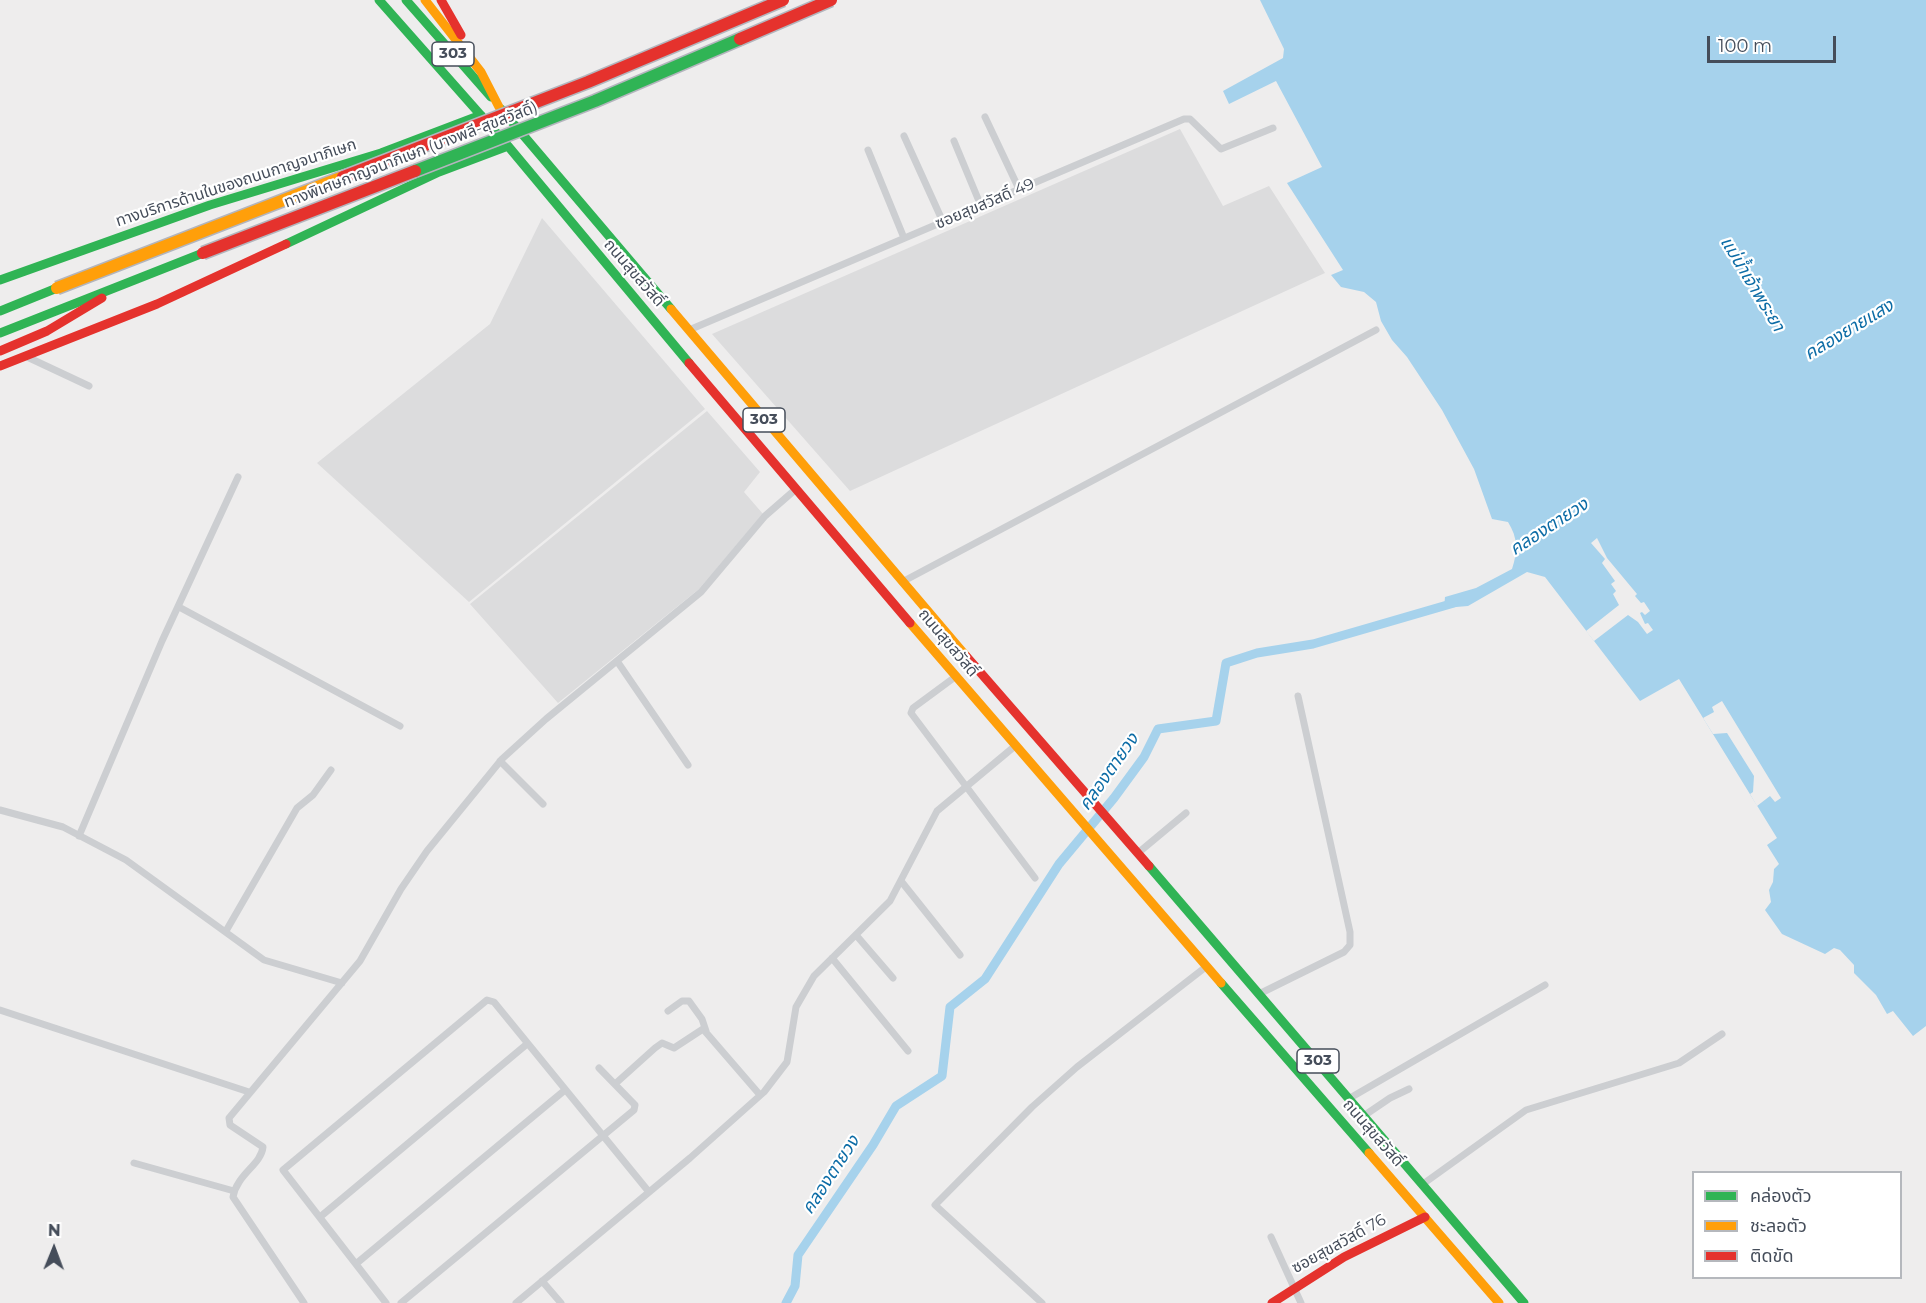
<!DOCTYPE html>
<html>
<head>
<meta charset="utf-8">
<style>
	body { margin:0 }
	#map { position:relative; width:1926px; height:1303px; overflow:hidden; background:#eeeded; font-family:Montserrat,"Noto Sans Thai",sans-serif }
	canvas { display:block }
	.legend { position:absolute; left:1692px; top:1171px; width:210px; height:108px; box-sizing:border-box; background:#fff; border:2px solid #b5b8bd; margin:0; padding:8px 10px; list-style:none; font-size:18px; color:#454d5a }
	.legend li { display:flex; align-items:center; gap:12px; height:30px }
	.legend b { width:30px; border:2px solid #b5b8bd }
	.north { position:absolute; left:24px; top:1219px; width:60px; height:60px; -webkit-text-stroke:4px #fff; paint-order:stroke; rotate:1deg; font-size:16px; font-weight:700; line-height:24px; text-align:center; color:#454d5a }
	.north::after { content:''; display:block; margin:auto; width:21px; height:27px; background:#454d5a; clip-path:polygon(50% 0,100% 100%,50% 72%,0 100%) }
	.scale { position:absolute; left:1707px; top:36px; width:129px; height:27px; box-sizing:border-box; border:3px solid #454d5a; border-top:0; padding-left:8px; font-size:18px; line-height:21px; white-space:nowrap; color:#454d5a; -webkit-text-stroke:4px #fff; paint-order:stroke }
</style>
</head>
<body>
<div id="map">
<canvas width="1926" height="1303"></canvas>
<ul class="legend">
<li><b style="height:8px;background:#30b455"></b>คล่องตัว</li>
<li><b style="height:8px;background:#ff9f0a"></b>ชะลอตัว</li>
<li><b style="height:8px;background:#e5322d"></b>ติดขัด</li>
</ul>
<div class="north">N</div>
<div class="scale">100 m</div>
</div>
<script>
const g = document.querySelector('canvas').getContext('2d');
g.lineJoin = 'round';
function paint(path, color) { g.fillStyle = color; g.fill(path, 'evenodd'); }
function strokePath(path, color, width, dash) { g.strokeStyle = color; g.lineWidth = width; g.lineCap = dash ? 'butt' : 'round'; g.setLineDash(dash || []); g.stroke(path); }
function write(font, color, halo, rows, align = 'center') {
  g.font = font + ' Montserrat,"Noto Sans Thai",sans-serif'; g.lineWidth = 4.5; g.setLineDash([]); g.textBaseline = 'middle'; g.strokeStyle = halo; g.fillStyle = color; for (const [text, x, y, turn = 0] of rows) {
    g.save(); g.translate(x, y); g.rotate((+turn || 0) * Math.PI / 180); g.textAlign = isNaN(turn) ? turn : align; if (halo) g.strokeText(text, 0, 0); g.fillText(text, 0, 0); g.restore();
  }
}
paint(new Path2D(`
	M 1180,129 L 1223,206 L 1269,186 L 1325,273 L 850,491 L 712,334 Z
	M 542,218 L 705,409 L 469,602 L 317,463 L 490,324 Z
	M 707,411 L 760,472 L 744,492 L 763,514 L 699,589 L 558,703 L 470,604 Z`), '#dcdcdd');
paint(new Path2D(`
	M 1260,0 L 1926,0 L 1926,1026 L 1913,1036 L 1893,1011 L 1887,1014 L 1876,995 L 1854,973 L 1854,965 L 1840,950 L 1834,948 L 1825,954 L 1782,934 L 1765,910 L 1771,902 L 1769,890 L 1773,882 L 1774,869 L 1779,864 L 1767,845 L 1777,838 L 1679,679 L 1640,701 L 1545,577 L 1527,572 L 1468,606 L 1444,608 L 1445,597 L 1476,588 L 1512,569 C 1518,551 1518,538 1508,522 L 1492,519 L 1474,469 L 1442,410 L 1407,357 L 1392,340 L 1381,321 L 1376,302 L 1364,292 L 1341,287 L 1331,275 L 1343,270 L 1287,183 L 1322,167 L 1276,81 L 1229,104 L 1223,91 L 1283,58 L 1284,49 Z`), '#a6d2ec');
paint(new Path2D(`
	M 1597,538 L 1607,558 L 1637,594 L 1635,596 L 1641,603 L 1644,602 L 1650,611 L 1645,615 L 1642,612 L 1640,613 L 1645,624 L 1648,623 L 1653,630 L 1647,634 L 1638,622 L 1628,615 L 1594,641 L 1586,631 L 1619,605 L 1613,594 L 1616,591 L 1611,584 L 1615,581 L 1602,563 L 1605,559 L 1591,543 Z
	M 1722,701 L 1781,798 L 1775,802 L 1770,796 L 1757,806 L 1750,794 L 1753,792 L 1754,776 L 1727,733 L 1713,734 L 1703,718 L 1714,712 L 1712,707 Z`), '#eeeded');
strokePath(new Path2D(`
	M 786,1303 L 795,1286 L 798,1255 L 873,1145 L 896,1106 L 942,1076 L 950,1007 L 985,979 L 1059,864 L 1114,798 L 1144,757 L 1158,729 L 1216,721 L 1226,663 L 1257,653 L 1313,644 L 1454,603`), '#a6d2ec', 9);
strokePath(new Path2D(`
	M 985,117 L 1019,189
	M 904,136 L 943,222
	M 954,141 L 981,206
	M 868,150 L 904,238
	M 689,330 L 1184,119 L 1190,119 L 1221,149 L 1273,128
	M 25,356 L 89,386
	M 902,582 L 1376,330
	M 179,607 L 400,726
	M 617,661 L 688,765
	M 955,677 L 913,708 L 911,713 L 1035,878
	M 500,761 L 543,804
	M 0,810 L 63,827 L 126,860 L 264,960 L 342,983
	M 79,836 L 162,641 L 238,477
	M 1138,853 L 1186,813
	M 901,881 L 960,955
	M 226,931 L 297,808 L 313,795 L 331,770
	M 856,935 L 893,978
	M 832,958 L 908,1051
	M 1259,994 L 1344,952 L 1350,945 L 1350,932 L 1298,696
	M 0,1010 L 249,1092
	M 668,1011 L 682,1001 L 689,1001 L 702,1019 L 706,1031
	M 615,1084 L 655,1048 L 662,1043 L 674,1048 L 703,1029 L 760,1095
	M 1350,1098 L 1545,985
	M 1365,1115 L 1390,1098 L 1409,1089
	M 134,1163 L 234,1191
	M 1423,1184 L 1526,1110 L 1679,1063 L 1722,1034
	M 320,1217 L 527,1044
	M 1271,1237 L 1301,1303
	M 357,1263 L 565,1090
	M 542,1281 L 561,1303
	M 304,1303 L 233,1197 C 237,1174 261,1165 263,1147 L 230,1125 L 229,1118 L 360,961 L 401,889 L 427,851 L 502,759 L 546,719 L 701,592 L 765,516 L 796,489
	M 386,1303 L 283,1170 L 487,1000 L 494,1002 L 649,1192
	M 401,1303 L 634,1110 L 635,1105 L 599,1068
	M 516,1303 L 690,1158 L 764,1092 L 787,1062 L 796,1007 L 814,976 L 890,901 L 937,811 L 1015,746
	M 1042,1303 L 935,1205 L 1032,1107 L 1077,1067 L 1207,966`), '#ccced1', 7);
strokePath(new Path2D(`
	M 379,0 L 508,146 L 689,363
	M 406,0 L 491,97
	M 501,109 L 671,309
	M 286,244 L 439,172 L 508,146
	M 0,280 L 210,205 L 381,153 L 481,115
	M 0,311 L 57,288
	M 0,333 L 203,253
	M 1149,866 L 1524,1303
	M 1221,983 L 1369,1153`), '#30b455', 9);
strokePath(new Path2D(`
	M 425,0 L 481,72 L 499,107
	M 671,309 L 966,656
	M 910,623 L 1221,983
	M 1369,1153 L 1499,1303`), '#ff9f0a', 9);
strokePath(new Path2D(`
	M 441,0 L 461,35
	M 0,351 L 47,331 L 102,298
	M 689,363 L 910,623
	M 0,366 L 157,304 L 286,244
	M 966,656 L 1149,866
	M 1272,1303 L 1344,1257 L 1425,1217`), '#e5322d', 9);
const fastBridge = new Path2D(`
	M 415,171 L 595,101 L 740,39`);
const slowBridge = new Path2D(`
	M 57,288 L 343,177`);
const jamBridge = new Path2D(`
	M 740,39 L 831,0
	M 343,177 L 588,82 L 783,0
	M 203,253 L 415,171`);
strokePath(fastBridge, '#b3b5bd', 15, []);
strokePath(slowBridge, '#b3b5bd', 15, []);
strokePath(jamBridge, '#b3b5bd', 15, []);
strokePath(fastBridge, '#30b455', 12);
strokePath(slowBridge, '#ff9f0a', 12);
strokePath(jamBridge, '#e5322d', 12);
for (const [x, y, w] of [
	[453,54,42],
	[764,420,42],
	[1318,1061,42]
]) { const box = new Path2D(); box.roundRect(x - w / 2, y - 12, w, 24, 4.5); g.fillStyle = '#fff'; g.fill(box); strokePath(box, '#454d5a', 1.5); }
write('bold 15px', '#454d5a', null, [
	["303",453,54],
	["303",764,420],
	["303",1318,1061]
]);
write('16px', '#454d5a', '#fff', [
	["ทางพิเศษกาญจนาภิเษก (บางพลี-สุขสวัสดิ์)",411,155,-21],
	["ทางบริการด้านในของถนนกาญจนาภิเษก",236,183,-18],
	["ซอยสุขสวัสดิ์ 49",985,204,-23],
	["ถนนสุขสวัสดิ์",634,273,49],
	["ถนนสุขสวัสดิ์",948,643,50],
	["ถนนสุขสวัสดิ์",1373,1133,49],
	["ซอยสุขสวัสดิ์ 76",1339,1244,-29]
]);
write('italic 18px', '#0c6ca6', '#fff', [
	["แม่น้ำเจ้าพระยา",1752,284,59],
	["คลองยายแสง",1849,330,-31],
	["คลองตายวง",1549,527,-33],
	["คลองตายวง",1109,772,-55],
	["คลองตายวง",831,1175,-57]
]);
</script>
</body>
</html>
